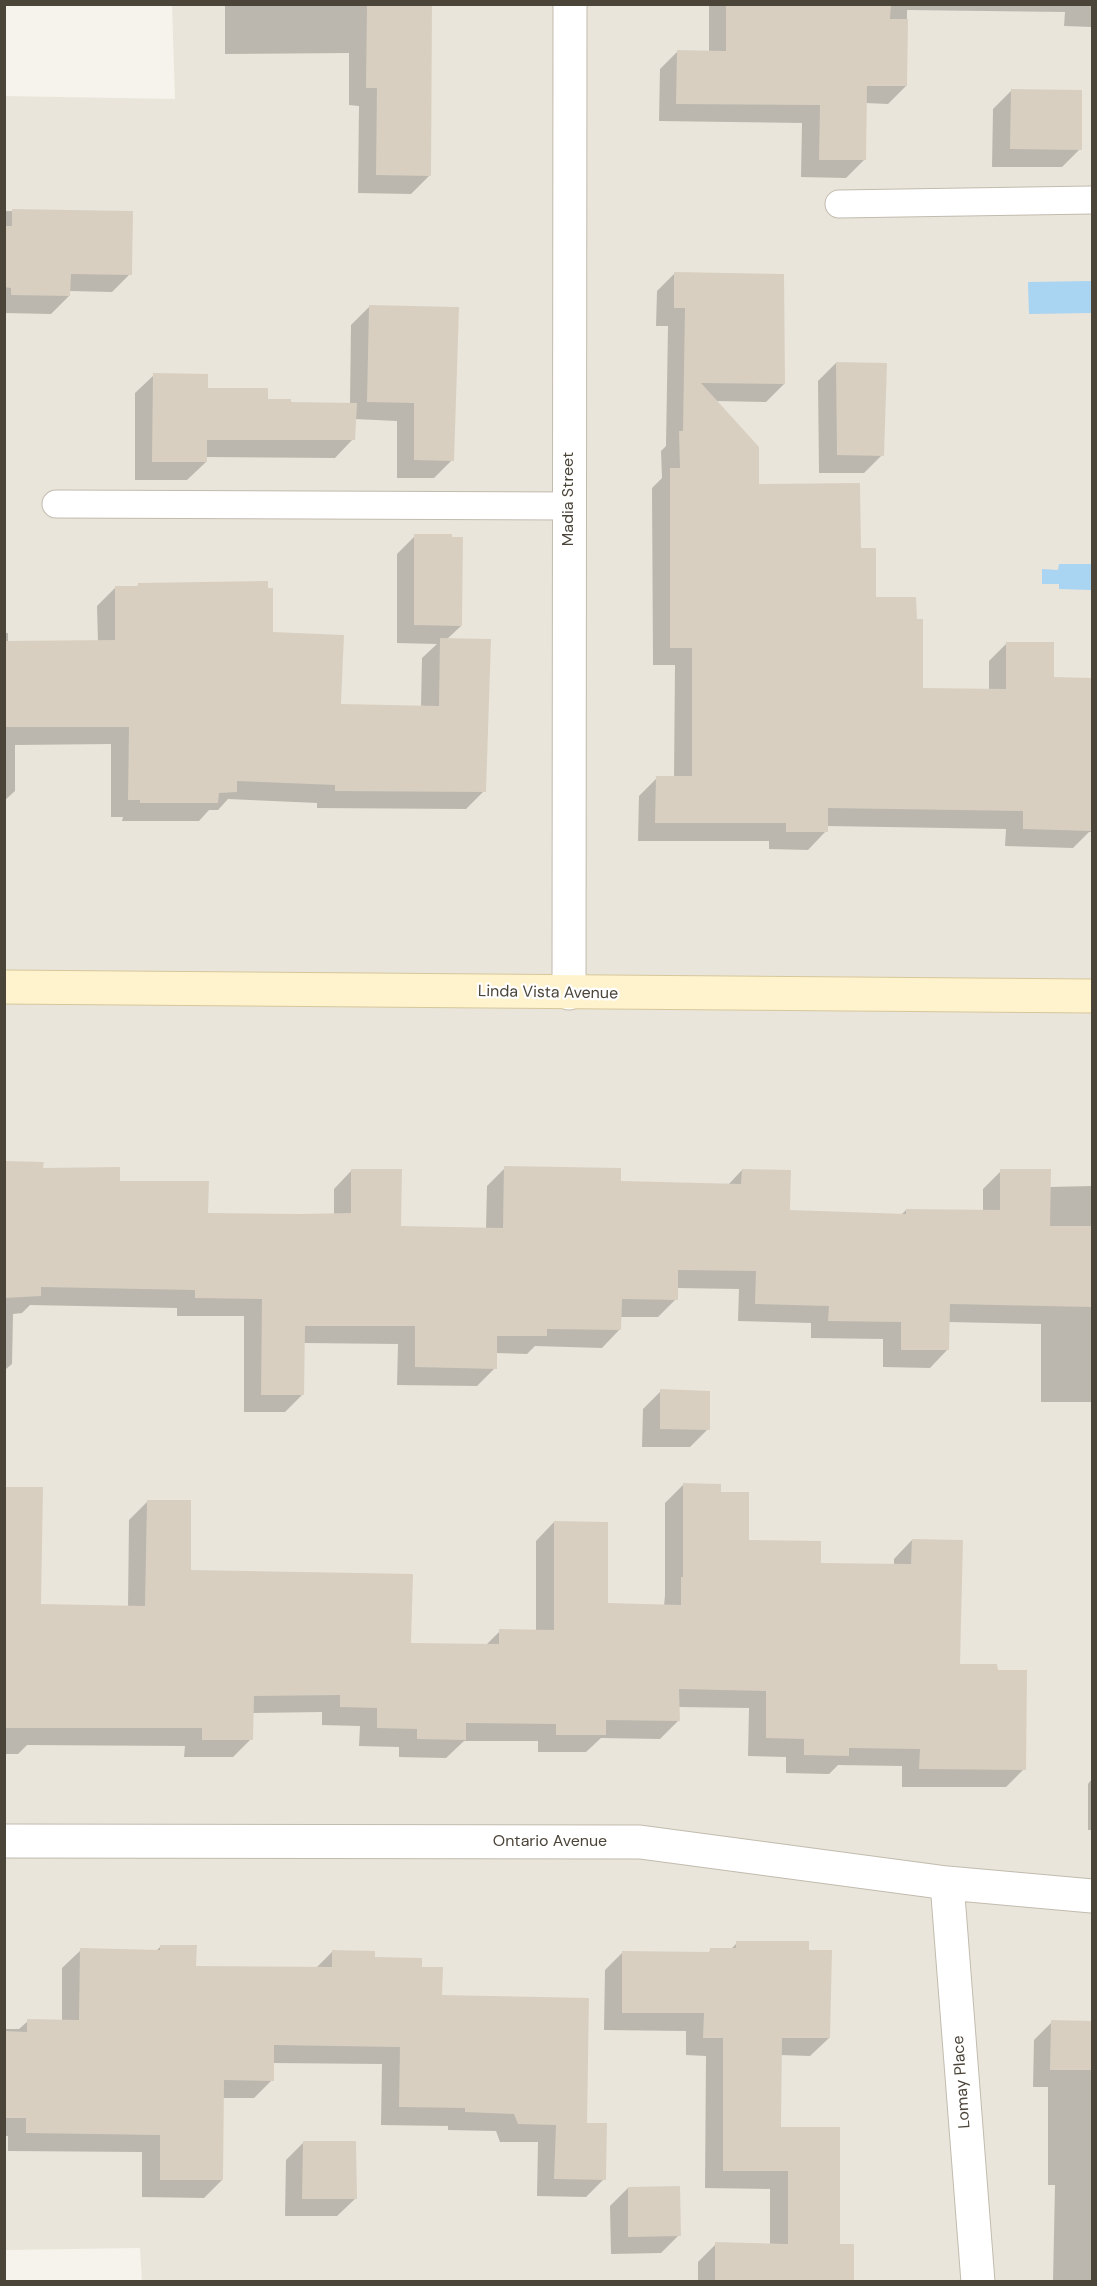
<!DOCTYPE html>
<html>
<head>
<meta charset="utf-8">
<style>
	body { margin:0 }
	#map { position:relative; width:1097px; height:2286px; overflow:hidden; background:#f6f3ec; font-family:"DM Sans",sans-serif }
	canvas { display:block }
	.frame { position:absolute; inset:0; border:6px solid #4b4439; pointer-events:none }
</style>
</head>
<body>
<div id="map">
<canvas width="1097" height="2286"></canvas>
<div class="frame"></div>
</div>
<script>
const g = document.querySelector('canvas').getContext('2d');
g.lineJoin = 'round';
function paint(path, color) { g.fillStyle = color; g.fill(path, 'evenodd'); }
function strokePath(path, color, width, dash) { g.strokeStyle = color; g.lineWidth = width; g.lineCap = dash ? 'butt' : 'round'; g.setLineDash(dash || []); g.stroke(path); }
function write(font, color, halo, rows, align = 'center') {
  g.font = font + ' "DM Sans",sans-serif'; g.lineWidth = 4.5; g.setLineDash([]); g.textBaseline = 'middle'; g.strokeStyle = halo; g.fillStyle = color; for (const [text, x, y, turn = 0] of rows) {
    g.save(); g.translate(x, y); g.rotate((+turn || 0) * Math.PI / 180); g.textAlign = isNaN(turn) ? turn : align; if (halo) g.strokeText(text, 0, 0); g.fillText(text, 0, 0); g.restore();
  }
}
paint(new Path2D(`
	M 172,5 L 1092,5 L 1092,2281 L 142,2282 L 140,2248 L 5,2250 L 4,96 L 175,99 Z`), '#eae5da');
paint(new Path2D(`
	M 1092,281 L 1092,313 L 1029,314 L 1028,282 Z
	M 1059,564 L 1092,564 L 1092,590 L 1059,589 L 1059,584 L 1042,584 L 1042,569 L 1058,570 Z`), '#a9d4f2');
paint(new Path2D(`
	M 225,4 L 430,4 L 429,176 L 411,194 L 358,193 L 359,106 L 349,105 L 349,53 L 225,54 Z
	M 709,4 L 1092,4 L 1092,27 L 1064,26 L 1065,12 L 907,10 L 906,86 L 888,104 L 865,103 L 864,160 L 846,178 L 801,177 L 802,123 L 659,121 L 660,69 L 678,51 L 709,52 Z
	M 1011,91 L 1080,149 L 1062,167 L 992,167 L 993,109 Z
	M 4,211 L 132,213 L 130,274 L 112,292 L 69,291 L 69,296 L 51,314 L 4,313 Z
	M 675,273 L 784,384 L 766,402 L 715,401 L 758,486 L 859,549 L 875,599 L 921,689 L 989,690 L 989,661 L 1007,643 L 1052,678 L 1092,679 L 1092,832 L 1089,832 L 1073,848 L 1005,846 L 1006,829 L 826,826 L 826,831 L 808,850 L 769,849 L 769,841 L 638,841 L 639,796 L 657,778 L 674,778 L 675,665 L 653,665 L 652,488 L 662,478 L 661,451 L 666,446 L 668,326 L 656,326 L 657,291 Z
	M 369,307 L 452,460 L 434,478 L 397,478 L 397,421 L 354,419 L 353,439 L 335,458 L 206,457 L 206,462 L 187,480 L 135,480 L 135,393 L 154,375 L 206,390 L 266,400 L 290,403 L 350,404 L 351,325 Z
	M 836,363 L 882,455 L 864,473 L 819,473 L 818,381 Z
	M 415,536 L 461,626 L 446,640 L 484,791 L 466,809 L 317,808 L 317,803 L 228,799 L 218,810 L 209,810 L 199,821 L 122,821 L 123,817 L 111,817 L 111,744 L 15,745 L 15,791 L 4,801 L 4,633 L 8,633 L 8,642 L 98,642 L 97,606 L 115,588 L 136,588 L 139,584 L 272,634 L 339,706 L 421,707 L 422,658 L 437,644 L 397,643 L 397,554 Z
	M 4,1163 L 119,1182 L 207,1214 L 334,1215 L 334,1189 L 352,1170 L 400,1227 L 486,1229 L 487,1186 L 505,1168 L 619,1182 L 728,1185 L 742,1170 L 788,1212 L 901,1215 L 906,1210 L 983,1211 L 983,1189 L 1001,1171 L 1049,1187 L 1092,1186 L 1092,1402 L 1041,1402 L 1041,1324 L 948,1322 L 948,1349 L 930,1368 L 883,1367 L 883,1339 L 811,1338 L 811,1323 L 738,1321 L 739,1289 L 676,1288 L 676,1299 L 658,1317 L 620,1317 L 620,1329 L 602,1348 L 535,1346 L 527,1354 L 496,1353 L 495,1368 L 477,1386 L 397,1385 L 398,1344 L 303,1343 L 303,1394 L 285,1412 L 244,1412 L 244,1316 L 177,1316 L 177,1308 L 30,1305 L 22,1313 L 13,1314 L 12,1364 L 6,1369 L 4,1409 Z
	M 661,1391 L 708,1429 L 690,1447 L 642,1447 L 643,1409 Z
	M 683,1485 L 720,1493 L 747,1541 L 819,1564 L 894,1566 L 894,1559 L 912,1540 L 959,1666 L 1024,1769 L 1006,1787 L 902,1787 L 902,1766 L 838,1765 L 829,1774 L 786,1773 L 786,1757 L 748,1756 L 749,1708 L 678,1707 L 678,1721 L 660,1739 L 601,1738 L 586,1752 L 538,1752 L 538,1741 L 464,1741 L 446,1758 L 399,1757 L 399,1747 L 359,1746 L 360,1726 L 322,1725 L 322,1712 L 252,1713 L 251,1739 L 233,1757 L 184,1757 L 185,1746 L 27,1745 L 18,1754 L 4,1754 L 4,1488 L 40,1605 L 128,1607 L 129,1520 L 147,1502 L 190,1571 L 410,1644 L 485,1646 L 500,1631 L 536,1631 L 536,1541 L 554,1522 L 606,1605 L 664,1606 L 665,1595 L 665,1503 Z
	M 1092,1779 L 1092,1830 L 1088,1830 L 1088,1784 Z
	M 737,1943 L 807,1952 L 829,2038 L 810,2056 L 780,2055 L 780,2129 L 839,2245 L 852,2282 L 698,2282 L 698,2262 L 716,2244 L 770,2245 L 770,2189 L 705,2188 L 706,2056 L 686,2055 L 686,2031 L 604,2030 L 605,1970 L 623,1952 L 707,1954 L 711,1950 L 730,1950 Z
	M 161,1946 L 195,1968 L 315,1969 L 332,1952 L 421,1968 L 441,1996 L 586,2124 L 604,2179 L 586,2197 L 537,2196 L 538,2142 L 500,2142 L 496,2131 L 448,2130 L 448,2126 L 381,2125 L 382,2064 L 272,2063 L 272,2080 L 254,2098 L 222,2098 L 222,2180 L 204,2198 L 142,2197 L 142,2152 L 8,2151 L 8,2136 L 4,2136 L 4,2029 L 19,2029 L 28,2021 L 62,2021 L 62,1968 L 81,1950 L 156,1951 Z
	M 1052,2022 L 1092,2022 L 1092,2282 L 1053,2282 L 1055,2185 L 1048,2185 L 1048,2087 L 1033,2087 L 1034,2040 Z
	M 304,2142 L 356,2198 L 337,2216 L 285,2216 L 286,2160 Z
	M 628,2188 L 679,2235 L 661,2253 L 611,2254 L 610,2206 Z`), '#0003');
paint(new Path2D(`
	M 367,4 L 432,4 L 431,176 L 376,175 L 377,88 L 366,88 Z
	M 726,4 L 891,4 L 890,19 L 908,19 L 907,86 L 867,86 L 866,160 L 819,160 L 820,105 L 676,104 L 677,50 L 726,51 Z
	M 1011,89 L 1082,90 L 1082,150 L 1010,149 Z
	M 12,209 L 133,211 L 132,275 L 71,274 L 70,296 L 11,295 L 11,288 L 4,287 L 4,226 L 12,226 Z
	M 674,272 L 784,274 L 785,384 L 701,383 L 759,447 L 759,484 L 860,483 L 861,548 L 876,548 L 876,597 L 916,597 L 917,619 L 923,619 L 923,688 L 1006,689 L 1006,642 L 1054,642 L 1054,677 L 1092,678 L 1092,831 L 1023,829 L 1023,811 L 828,808 L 828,832 L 786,832 L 786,823 L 655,823 L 656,776 L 692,776 L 692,648 L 670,648 L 670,468 L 680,468 L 679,431 L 683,431 L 685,308 L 674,308 Z
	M 369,305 L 459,307 L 454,461 L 414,460 L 414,403 L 367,402 Z
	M 836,362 L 887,363 L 884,456 L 837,455 Z
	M 153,373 L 208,374 L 208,388 L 268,388 L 268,399 L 291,399 L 291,402 L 357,403 L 355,440 L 207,440 L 207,462 L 152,462 Z
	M 414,534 L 452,534 L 452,537 L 463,537 L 462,626 L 414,625 Z
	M 268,581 L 268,588 L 273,588 L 273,632 L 344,635 L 341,704 L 439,706 L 440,638 L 491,639 L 486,792 L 335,791 L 335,785 L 237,781 L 237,792 L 219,793 L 218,803 L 140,803 L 140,800 L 128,800 L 129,727 L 4,727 L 4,641 L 115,640 L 115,586 L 138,586 L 138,583 Z
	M 4,1161 L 44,1162 L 43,1168 L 120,1167 L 120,1181 L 209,1181 L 208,1213 L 300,1214 L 351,1213 L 351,1169 L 402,1169 L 401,1226 L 503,1228 L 504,1166 L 621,1168 L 621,1181 L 741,1184 L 742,1169 L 791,1170 L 790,1210 L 906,1214 L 906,1209 L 1000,1210 L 1000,1169 L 1051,1169 L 1050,1226 L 1092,1226 L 1092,1307 L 950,1304 L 949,1350 L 901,1350 L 901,1322 L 828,1321 L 829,1306 L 755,1304 L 756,1271 L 678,1270 L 678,1300 L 622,1299 L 621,1330 L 547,1329 L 547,1336 L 497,1336 L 497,1369 L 415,1367 L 415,1326 L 305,1326 L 304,1395 L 261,1395 L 262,1299 L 195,1298 L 195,1290 L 41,1287 L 41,1296 L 4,1298 Z
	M 660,1389 L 710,1391 L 710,1430 L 660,1429 Z
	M 683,1483 L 721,1484 L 721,1492 L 749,1492 L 749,1540 L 821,1541 L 821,1563 L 911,1564 L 912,1539 L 963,1540 L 960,1664 L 997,1664 L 998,1670 L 1027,1670 L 1026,1770 L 919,1769 L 920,1749 L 849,1748 L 849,1756 L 804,1755 L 804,1739 L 766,1738 L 766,1691 L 679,1689 L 680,1721 L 606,1720 L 606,1735 L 556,1735 L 556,1724 L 466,1723 L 466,1740 L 417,1739 L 417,1729 L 377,1728 L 377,1708 L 340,1707 L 340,1695 L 254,1696 L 253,1740 L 202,1740 L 202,1728 L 4,1728 L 4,1487 L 43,1487 L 41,1604 L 145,1606 L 147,1500 L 191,1500 L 191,1570 L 413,1574 L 411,1643 L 499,1644 L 499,1629 L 554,1630 L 554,1521 L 608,1522 L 608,1603 L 681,1605 L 681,1577 L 683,1577 Z
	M 736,1941 L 809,1941 L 809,1950 L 832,1950 L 830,2038 L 782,2038 L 781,2127 L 840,2127 L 840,2244 L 854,2244 L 854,2282 L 715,2282 L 715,2242 L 788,2244 L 788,2171 L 723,2171 L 723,2038 L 703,2038 L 704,2013 L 622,2013 L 622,1951 L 710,1952 L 710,1948 L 736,1948 Z
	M 160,1945 L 197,1945 L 196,1966 L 332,1967 L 332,1950 L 375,1951 L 375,1957 L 422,1958 L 422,1967 L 443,1967 L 442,1995 L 589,1998 L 587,2123 L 607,2123 L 606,2180 L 554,2179 L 556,2125 L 518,2124 L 514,2114 L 465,2112 L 465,2108 L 399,2107 L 400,2047 L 274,2045 L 274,2081 L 224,2080 L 223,2180 L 160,2180 L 160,2135 L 26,2133 L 26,2118 L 4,2118 L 4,2031 L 27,2032 L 27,2019 L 79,2020 L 80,1948 L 160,1950 Z
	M 1051,2020 L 1092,2021 L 1092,2070 L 1050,2070 Z
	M 303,2141 L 356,2141 L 357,2199 L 302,2199 Z
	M 680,2186 L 681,2236 L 628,2237 L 628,2187 Z`), '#d8cfc1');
const service = new Path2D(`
	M 839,204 L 1092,200
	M 56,504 L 569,506`);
const minor = new Path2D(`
	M 569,993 L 570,4
	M 4,1841 L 640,1842 L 947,1883 L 1092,1896
	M 947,1883 L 978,2282`);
const secondary = new Path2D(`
	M 4,987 L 1092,996`);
strokePath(service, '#c2bbae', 29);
strokePath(minor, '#c2bbae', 35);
strokePath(secondary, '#d6c79b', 35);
strokePath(service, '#fff', 27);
strokePath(minor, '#fff', 33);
strokePath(secondary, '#fff3cd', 33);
write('16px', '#4b4439', '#fff', [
	["Madia Street",569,499,-90],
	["Linda Vista Avenue",548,993,1],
	["Ontario Avenue",550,1842],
	["Lomay Place",962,2082,-94]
]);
</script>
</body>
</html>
